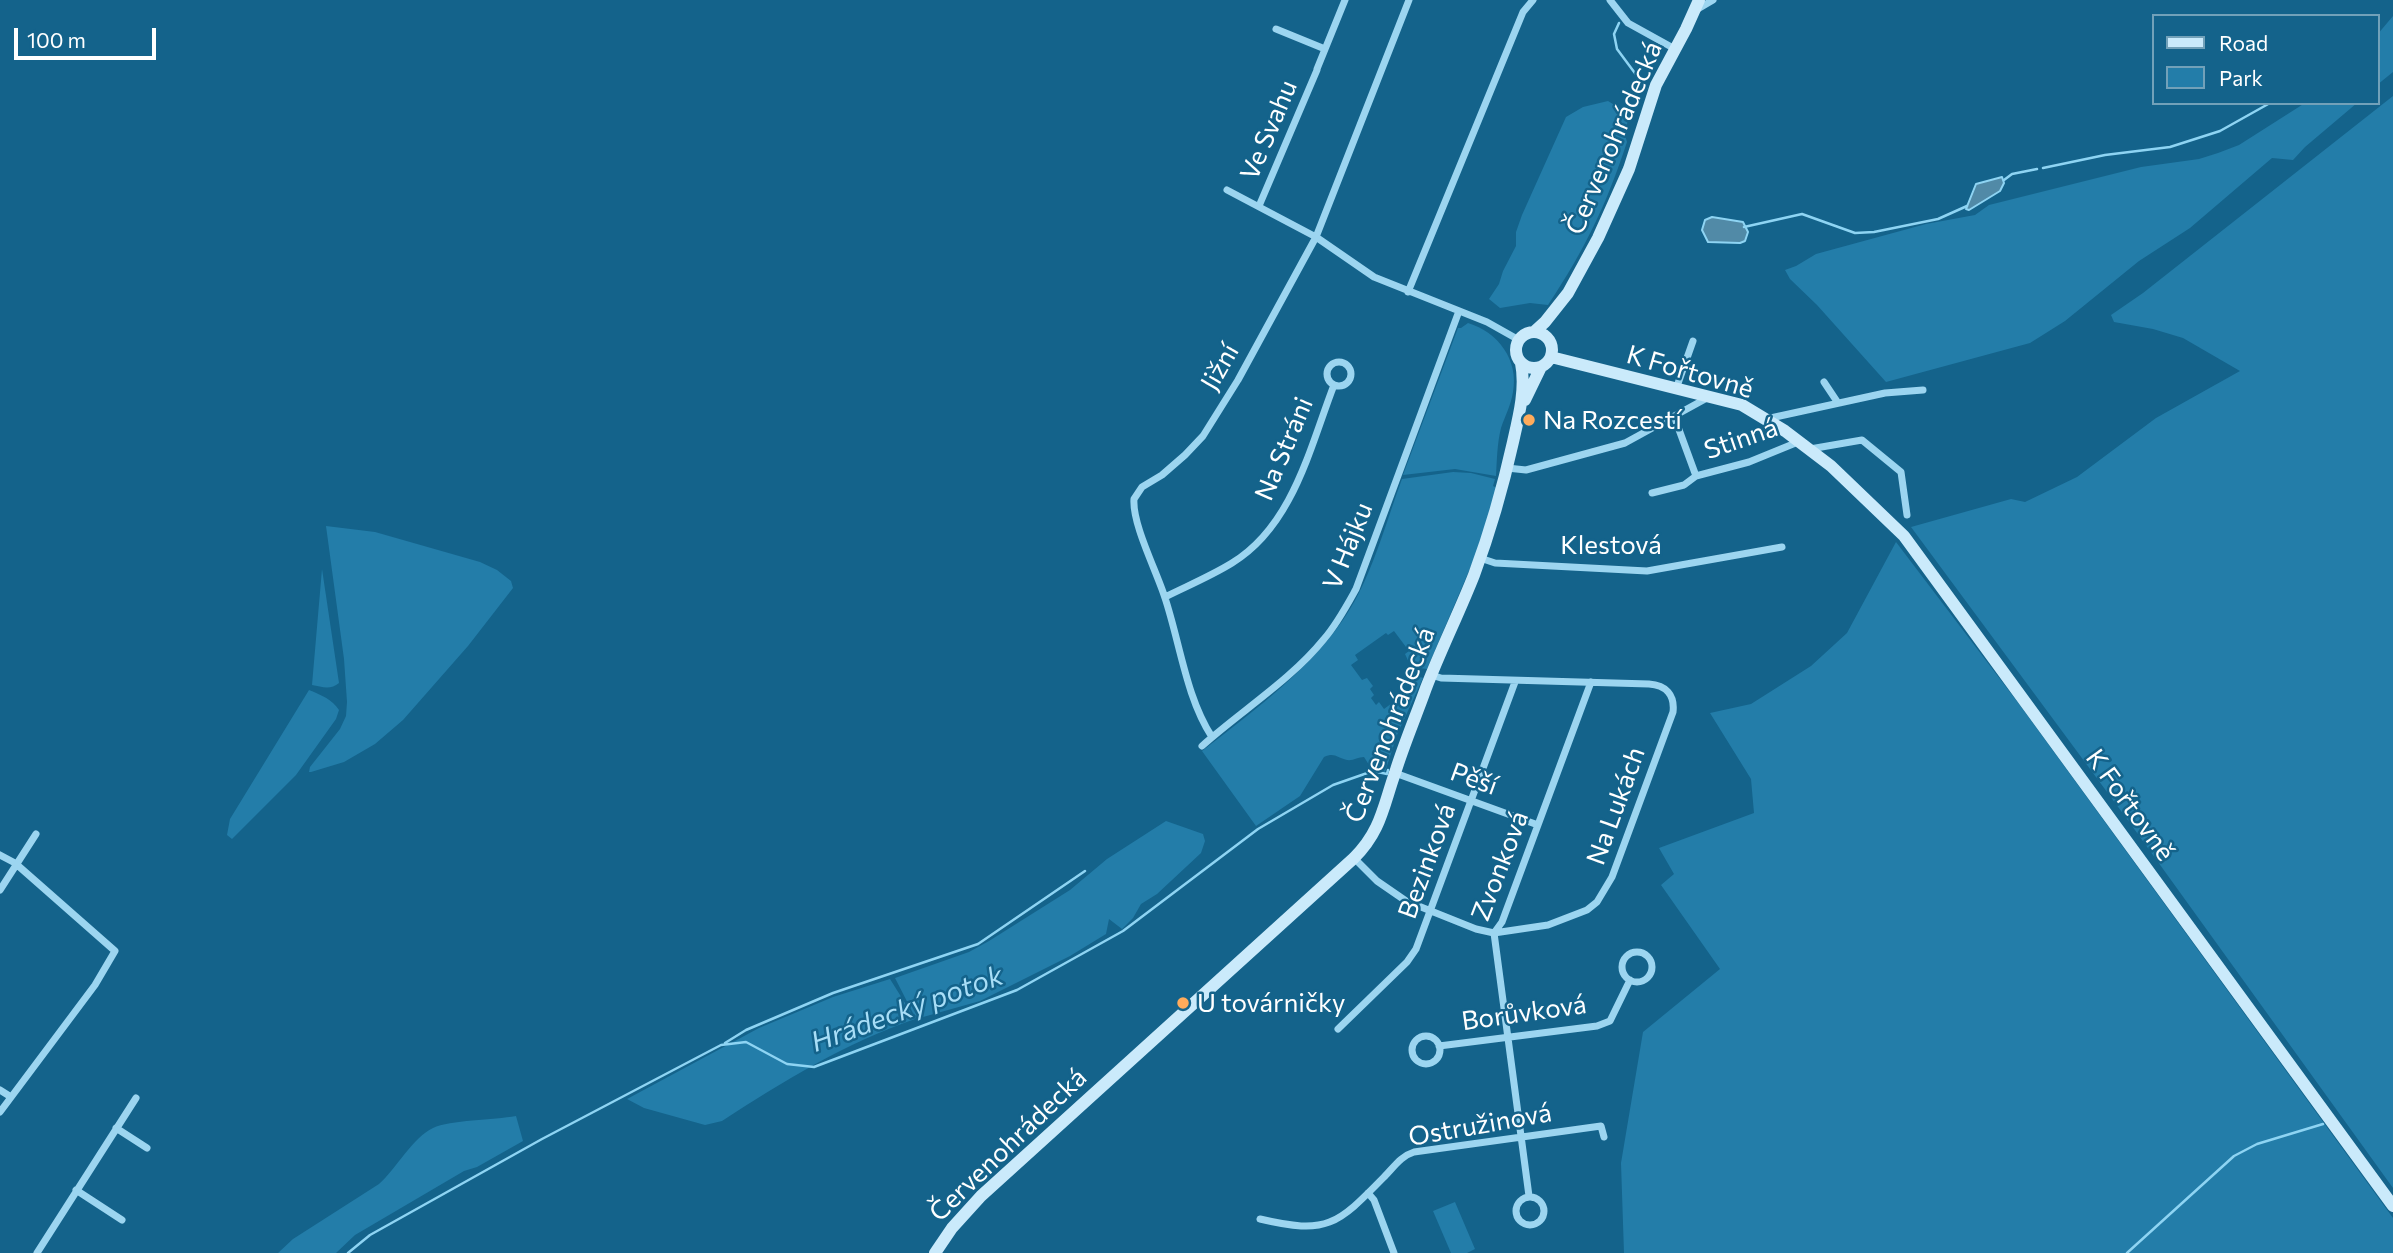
<!DOCTYPE html>
<html>
<head>
<meta charset="utf-8">
<style>
	body { margin:0 }
	#map { position:relative; width:2393px; height:1253px; overflow:hidden; background:#14638b; font-family:Commissioner,sans-serif }
	canvas { display:block }
	.legend { position:absolute; left:2152px; top:14px; width:228px; height:91px; box-sizing:border-box; background:#14638b; border:2px solid #72a1b9; margin:0; padding:9px 12px; list-style:none; font-size:21px; color:#fff }
	.legend li { display:flex; align-items:center; gap:14px; height:35px }
	.legend b { width:35px; border:2px solid #72a1b9 }
	.scale { position:absolute; left:14px; top:28px; width:142px; height:32px; box-sizing:border-box; border:4px solid #fff; border-top:0; padding-left:9px; font-size:21px; line-height:24px; white-space:nowrap; color:#fff; -webkit-text-stroke:5px #14638b; paint-order:stroke }
</style>
</head>
<body>
<div id="map">
<canvas width="2393" height="1253"></canvas>
<ul class="legend">
<li><b style="height:9px;background:#caeafb"></b>Road</li>
<li><b style="height:19px;background:#237da9"></b>Park</li>
</ul>
<div class="scale">100 m</div>
</div>
<script>
const g = document.querySelector('canvas').getContext('2d');
g.lineJoin = 'round';
function paint(path, color) { g.fillStyle = color; g.fill(path, 'evenodd'); }
function strokePath(path, color, width, dash) { g.strokeStyle = color; g.lineWidth = width; g.lineCap = dash ? 'butt' : 'round'; g.setLineDash(dash || []); g.stroke(path); }
function write(font, color, halo, rows, align = 'center') {
  g.font = font + ' Commissioner,sans-serif'; g.lineWidth = 5; g.setLineDash([]); g.textBaseline = 'middle'; g.strokeStyle = halo; g.fillStyle = color; for (const [text, x, y, turn = 0] of rows) {
    g.save(); g.translate(x, y); g.rotate((+turn || 0) * Math.PI / 180); g.textAlign = isNaN(turn) ? turn : align; if (halo) g.strokeText(text, 0, 0); g.fillText(text, 0, 0); g.restore();
  }
}
paint(new Path2D(`
	M 2393,16 L 2393,72 L 2377,85 L 2377,35 Z
	M 2393,96 L 2393,1188 L 2127,819 L 1911,527 L 2011,499 L 2025,502 L 2077,477 L 2156,418 L 2240,371 L 2183,338 L 2153,329 L 2114,322 L 2111,315 L 2143,293 Z
	M 1608,101 L 1629,114 L 1625,135 L 1627,142 C 1606,206 1585,249 1548,305 L 1530,303 L 1500,308 L 1489,299 L 1499,284 L 1503,271 L 1516,246 L 1516,232 L 1522,215 L 1566,117 L 1583,107 Z
	M 2305,103 L 2357,103 L 2305,147 L 2293,160 L 2272,158 L 2190,228 L 2139,261 L 2065,321 L 2030,343 L 1886,382 L 1817,305 L 1790,279 L 1785,270 L 1796,266 L 1816,254 L 1926,224 L 1975,215 L 1989,205 L 2141,167 L 2199,159 L 2218,153 L 2239,145 Z
	M 1468,323 C 1498,332 1519,360 1513,392 C 1511,405 1505,416 1501,428 C 1497,444 1497,460 1496,476 L 1455,469 L 1403,475 L 1458,328 L 1461,328 Z
	M 1453,472 L 1471,473 L 1495,479 L 1493,486 L 1497,488 L 1477,552 L 1427,669 L 1411,667 L 1405,654 L 1409,651 L 1394,631 L 1388,635 L 1386,633 L 1355,655 L 1358,660 L 1351,665 L 1362,680 L 1367,678 L 1373,686 L 1370,689 L 1374,695 L 1371,698 L 1376,705 L 1379,702 L 1384,709 L 1415,686 L 1411,679 L 1418,676 L 1423,678 L 1397,735 L 1385,772 L 1371,768 L 1364,757 C 1358,757 1353,761 1347,760 C 1337,758 1335,752 1324,757 L 1300,796 L 1256,826 L 1202,751 C 1254,711 1316,665 1350,609 C 1373,572 1387,519 1402,479 Z
	M 326,526 L 375,532 L 480,562 L 497,570 L 511,581 L 513,588 L 468,646 L 403,720 L 375,744 L 344,762 L 311,772 L 309,772 L 310,767 L 340,729 L 346,716 L 347,702 L 344,659 Z
	M 1896,542 L 2019,704 L 2393,1218 L 2393,1253 L 1624,1253 L 1621,1163 L 1643,1032 L 1720,969 L 1661,885 L 1674,874 L 1659,848 L 1754,813 L 1751,779 L 1710,713 L 1751,704 L 1811,666 L 1847,633 Z
	M 322,569 L 339,683 C 331,690 322,687 312,685 Z
	M 309,690 C 321,695 332,699 339,710 L 336,719 L 296,775 L 232,839 L 227,835 L 230,819 Z
	M 1166,821 L 1203,834 L 1205,841 L 1201,853 L 1157,894 L 1141,904 L 1133,918 L 1122,929 L 1109,919 L 1106,934 L 1070,956 L 980,1001 L 916,1019 L 895,978 L 969,952 L 989,941 L 1070,890 L 1107,859 Z
	M 890,979 L 915,1019 C 845,1043 784,1081 722,1121 L 705,1125 L 644,1108 L 627,1099 L 759,1028 L 833,997 Z
	M 516,1116 L 523,1141 L 477,1167 L 464,1171 L 355,1235 L 336,1253 L 278,1253 L 293,1239 L 379,1184 C 396,1169 413,1137 433,1128 C 450,1120 494,1120 516,1116 Z
	M 1455,1202 L 1475,1249 L 1467,1253 L 1451,1253 L 1433,1211 Z`), '#237da9');
const water = new Path2D(`
	M 2002,177 L 2004,183 L 2000,191 L 1969,210 L 1966,209 L 1976,184 Z
	M 1712,217 L 1743,222 L 1748,232 L 1745,241 L 1740,243 L 1708,242 L 1702,230 L 1705,220 Z`);
paint(water, '#518aa7');
strokePath(water, '#8ed4f3', 2);
strokePath(new Path2D(`
	M 1619,23 L 1614,34 L 1617,49 L 1646,88
	M 2043,168 L 2105,155 L 2170,147 L 2220,131 L 2270,103
	M 2004,180 L 2012,174 L 2037,169
	M 1744,227 L 1802,214 L 1855,233 L 1874,232 L 1938,219 L 1967,206
	M 725,1043 L 746,1030 L 833,993 L 978,944 L 1085,871
	M 348,1253 L 370,1235 L 542,1139 L 721,1045 L 746,1042 L 787,1064 L 814,1067 L 1017,990 L 1123,931 L 1258,829 L 1333,785 L 1373,771 L 1387,774 L 1388,770
	M 2127,1253 L 2234,1156 L 2257,1144 L 2323,1124`), '#8ed4f3', 2.5);
strokePath(new Path2D(`
	M 1610,0 L 1628,23 L 1675,49
	M 1696,10 L 1713,0
	M 1276,29 L 1325,49
	M 1317,69 L 1345,0
	M 1227,190 L 1316,237 L 1374,277 L 1487,322 L 1519,340
	M 1259,206 L 1317,70
	M 1408,292 L 1523,12 L 1533,0
	M1327 374a12 12 0 1 1 24 0a12 12 0 1 1-24 0Z
	M 1824,382 L 1838,403
	M 1676,389 L 1693,341
	M 1674,416 L 1696,476 L 1749,462 L 1798,442
	M 1766,419 L 1885,393 L 1923,390
	M 1810,449 L 1862,440 L 1901,472 L 1907,515
	M 1507,468 L 1526,470 L 1625,443 L 1707,398
	M 1652,493 L 1684,485 L 1696,476
	M 1480,558 L 1495,563 L 1647,571 L 1782,547
	M 1165,597 C 1187,586 1211,576 1232,563 C 1293,526 1310,447 1334,385
	M 1212,737 C 1186,697 1180,643 1165,598 C 1157,572 1132,524 1134,499 L 1142,487 L 1162,475 L 1185,455 L 1203,436 L 1238,380 L 1316,237 L 1409,0
	M 1202,746 C 1241,711 1291,680 1324,639 C 1337,624 1346,607 1356,589 L 1459,311
	M 1395,773 L 1538,825
	M 0,855 L 15,863 L 115,951 L 95,985 L 0,1112
	M 1354,858 L 1377,881 L 1406,901 L 1476,929 L 1494,933 L 1548,925 L 1587,910 L 1597,902 L 1612,877 L 1673,712 C 1675,695 1666,685 1649,684 L 1441,678 L 1431,675
	M 0,890 L 36,834
	M1622 967a15 15 0 1 1 30 0a15 15 0 1 1-30 0Z
	M 1338,1029 L 1407,962 L 1416,949 L 1515,682
	M1412 1050a14 14 0 1 1 28 0a14 14 0 1 1-28 0Z
	M 1439,1046 L 1597,1026 L 1610,1021 L 1630,980
	M 0,1090 L 11,1097
	M 116,1128 L 147,1148
	M 76,1190 L 122,1220
	M 1368,1193 L 1374,1200 L 1394,1253
	M 1529,1196 L 1494,933 L 1502,922 L 1591,682
	M1516 1211a14 14 0 1 1 28 0a14 14 0 1 1-28 0Z
	M 1260,1219 C 1328,1235 1337,1225 1385,1176 C 1394,1167 1401,1156 1414,1152 L 1601,1126 L 1604,1137
	M 37,1253 L 136,1098`), '#9cd5f0', 7);
strokePath(new Path2D(`
	M1516 350a18 18 0 1 1 36 0a18 18 0 1 1-36 0Z
	M 1534,332 L 1545,322 L 1568,293 L 1598,238 L 1629,169 L 1656,85 L 1686,29 L 1699,0
	M 1551,357 L 1742,405 L 1785,431 L 1831,466 L 1904,536 L 2393,1206
	M 1525,400 L 1541,367
	M 935,1253 L 952,1228 L 981,1196 L 1354,858 C 1381,831 1383,807 1395,773 C 1404,744 1416,716 1426,688 C 1441,649 1459,613 1474,575 C 1490,532 1503,487 1513,442 C 1519,416 1526,388 1521,363`), '#caeafb', 12);
for (const [x, y, r, color] of [
	[1529,420,7,"#ffab5b"],
	[1183,1003,7,"#ffab5b"]
]) { const dot = new Path2D(); dot.arc(x, y, r, 0, 2 * Math.PI); g.fillStyle = color; g.fill(dot); strokePath(dot, '#14638b', 2.5); }
write('26px', '#fff', '#14638b', [
	["Ve Svahu",1269,130,-67],
	["Červenohrádecká",1614,138,-67],
	["Jižní",1220,367,-60],
	["K Fořtovně",1690,372,16],
	["Stinná",1741,439,-19],
	["Na Stráni",1284,449,-67],
	["Klestová",1611,545],
	["V Hájku",1348,546,-68],
	["Červenohrádecká",1390,725,-69],
	["Pěší",1474,779,20],
	["K Fořtovně",2130,805,54],
	["Na Lukách",1616,806,-70],
	["Bezinková",1427,861,-70],
	["Zvonková",1500,866,-69],
	["Borůvková",1524,1013,-8],
	["Ostružinová",1480,1125,-10],
	["Červenohrádecká",1008,1145,-44]
]);
write('26px', '#fff', '#14638b', [
	["Na Rozcestí",1543,420],
	["U továrničky",1197,1003]
], 'left');
write('italic 28px', '#a8def7', '#14638b', [
	["Hrádecký potok",907,1009,-20]
]);
</script>
</body>
</html>
